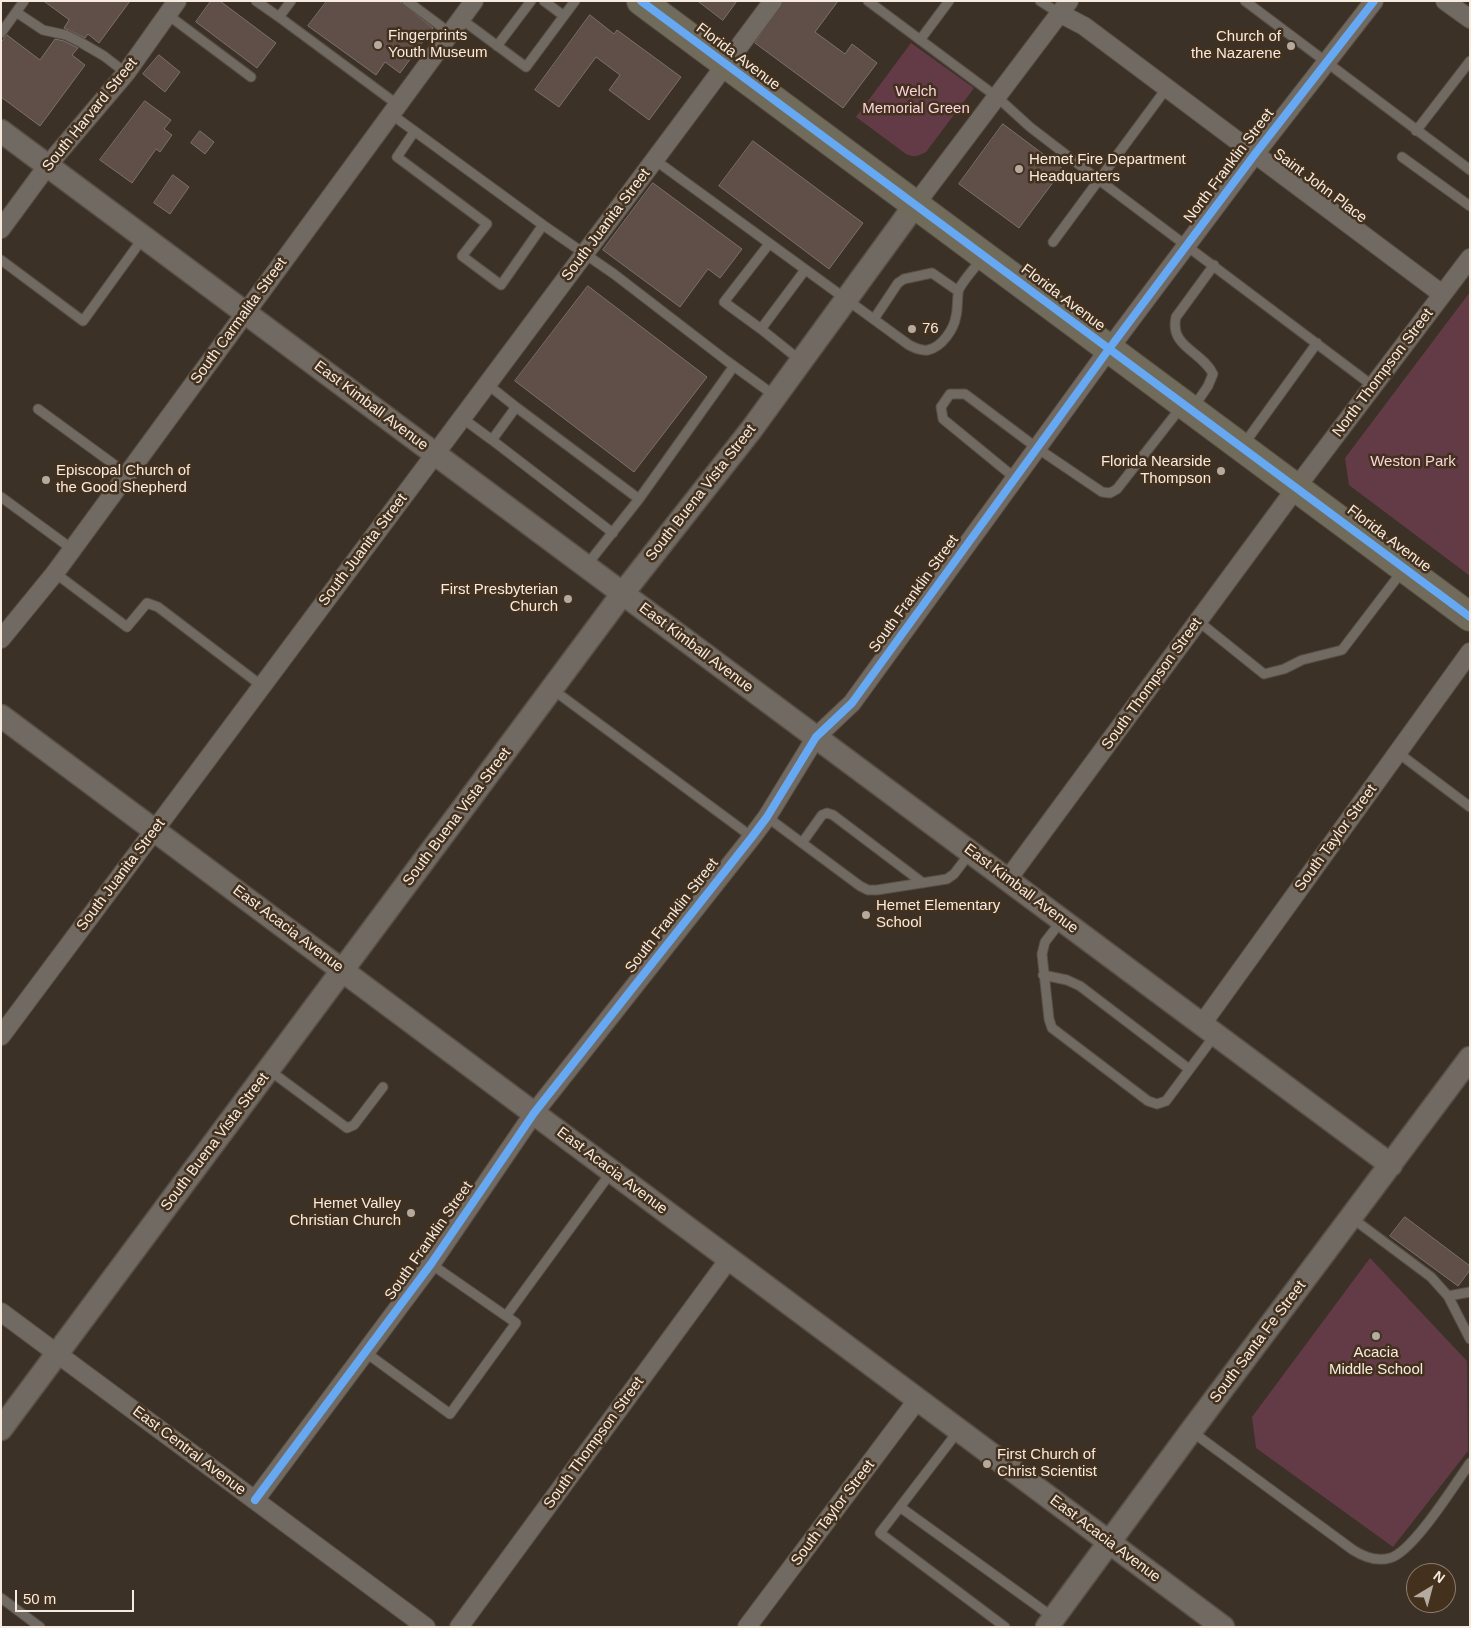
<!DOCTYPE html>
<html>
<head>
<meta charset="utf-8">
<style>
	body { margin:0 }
	#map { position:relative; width:1471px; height:1628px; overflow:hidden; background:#3b3126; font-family:Arial,sans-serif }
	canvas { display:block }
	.frame { position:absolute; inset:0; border:2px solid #f7ebe0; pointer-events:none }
	.north { position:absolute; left:1406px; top:1563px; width:50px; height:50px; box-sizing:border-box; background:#43311e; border:1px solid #8b7b6c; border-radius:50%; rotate:37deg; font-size:14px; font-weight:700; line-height:20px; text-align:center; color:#f7ebe0 }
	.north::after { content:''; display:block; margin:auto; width:18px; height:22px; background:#b5aa9f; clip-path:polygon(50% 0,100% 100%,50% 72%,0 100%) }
	.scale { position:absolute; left:15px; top:1590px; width:119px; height:22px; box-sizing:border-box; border:2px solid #f7ebe0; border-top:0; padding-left:6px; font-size:15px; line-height:18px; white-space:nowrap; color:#f7ebe0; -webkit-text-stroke:4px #43311e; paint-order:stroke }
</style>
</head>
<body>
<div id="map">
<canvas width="1471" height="1628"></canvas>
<div class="frame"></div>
<div class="north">N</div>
<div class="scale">50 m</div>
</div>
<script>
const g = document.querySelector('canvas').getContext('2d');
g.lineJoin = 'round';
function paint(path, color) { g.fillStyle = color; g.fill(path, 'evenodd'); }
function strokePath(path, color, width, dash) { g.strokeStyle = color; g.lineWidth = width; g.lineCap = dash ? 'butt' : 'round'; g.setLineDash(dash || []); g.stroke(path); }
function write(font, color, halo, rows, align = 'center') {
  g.font = font + ' Arial,sans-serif'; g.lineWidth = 5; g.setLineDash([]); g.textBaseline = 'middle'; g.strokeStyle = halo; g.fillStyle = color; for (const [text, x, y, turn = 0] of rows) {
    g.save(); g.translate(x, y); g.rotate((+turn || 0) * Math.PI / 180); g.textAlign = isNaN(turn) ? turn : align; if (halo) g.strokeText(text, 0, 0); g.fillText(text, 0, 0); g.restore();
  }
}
paint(new Path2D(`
	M 911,43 L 974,88 L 926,152 C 918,156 915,158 906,154 L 856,117 Z
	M 1470,292 L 1470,576 L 1349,485 L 1345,458 Z
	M 1370,1258 L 1467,1361 L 1468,1451 L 1393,1547 L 1256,1448 L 1252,1417 Z`), '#623b47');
const building = new Path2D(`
	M 44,1 L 130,1 L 99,43 L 88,34 L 85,38 L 64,28 L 69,20 Z
	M 211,1 L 220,1 L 276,43 L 257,68 L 196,22 Z
	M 327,1 L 399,1 L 433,28 L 400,73 L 385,62 L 376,75 L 308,26 Z
	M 698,1 L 737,1 L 723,20 Z
	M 784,1 L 838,1 L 815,32 L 845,54 L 852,44 L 877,63 L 843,108 L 755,43 Z
	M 590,15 L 614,34 L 617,30 L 681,77 L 649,120 L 609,90 L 620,75 L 596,57 L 559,107 L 535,90 Z
	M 7,35 L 40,60 L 55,39 L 64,41 L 78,48 L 72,55 L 85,65 L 40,126 L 1,97 L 1,43 Z
	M 159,55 L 180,72 L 165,92 L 143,74 Z
	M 145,101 L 171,120 L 164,129 L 172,135 L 160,152 L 156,149 L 132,183 L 100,160 Z
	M 1003,124 L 1063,169 L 1019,228 L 959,184 Z
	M 200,131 L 214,142 L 205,154 L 191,143 Z
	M 753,141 L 863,223 L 829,269 L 719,186 Z
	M 173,175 L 189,187 L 170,214 L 154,203 Z
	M 653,183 L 742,249 L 720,278 L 708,269 L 680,307 L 603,250 Z
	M 588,286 L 707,377 L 634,472 L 515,381 Z
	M 1405,1217 L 1470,1266 L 1470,1270 L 1458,1286 L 1390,1236 Z`);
paint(building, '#5f4f48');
strokePath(building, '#7b716b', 1);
const service = new Path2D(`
	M 256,1 L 279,17 L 291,1
	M 407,1 L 450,33
	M 544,1 L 564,16
	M 868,1 L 997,97 L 1030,127 L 1099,180 L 1373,386
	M 1040,1 L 1059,13
	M 1245,1 L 1470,170
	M 16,12 L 43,30 L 66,35 L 80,42 L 104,56 L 126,73
	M 168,15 L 251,77
	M 279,17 L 398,105
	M 461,19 L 526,67 L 575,1
	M 1,33 L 24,1
	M 920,40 L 949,1
	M 497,46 L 531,1
	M 391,114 L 543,225 L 614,274 L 727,361 L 775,396
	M 1416,131 L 1470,61
	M 414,132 L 397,157 L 487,224 L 462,256 L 501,285 L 543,225
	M 1402,157 L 1470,206
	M 655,160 L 909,345 C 915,348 921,351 928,350 C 942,347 954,329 956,316 C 958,309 957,294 959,289 C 965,278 975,268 982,258
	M 1053,242 L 1166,89
	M 769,244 L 724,302 L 761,329 L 805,270
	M 1,260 L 83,321 L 143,238
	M 874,319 L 898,283 L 904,279 L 932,273 L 958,291
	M 761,329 L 801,361
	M 516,407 L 639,499
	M 1193,408 L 1208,386 L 1213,374 C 1202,351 1169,347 1176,317 L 1214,265
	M 38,409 L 127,474
	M 462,418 L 492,440 L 516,407 L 487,384
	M 492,440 L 613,533
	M 1244,444 L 1317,343
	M 1015,478 L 943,419 L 941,407 L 950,394 L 965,394 L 1037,448 L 1102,492 L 1110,493 L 1117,489 L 1182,406
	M 1,497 L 72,549
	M 586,566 L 639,499 L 734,366
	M 55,573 L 127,627 L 147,603 L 158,607 L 262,686
	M 1198,621 L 1264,674 L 1284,669 L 1302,660 L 1342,650 L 1403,570
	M 552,689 L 752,837
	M 1397,752 L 1470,807
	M 767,817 L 860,886 L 868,890 L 877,890 L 947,879 L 954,874 L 970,853
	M 802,843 L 822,815 L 827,813 L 833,815 L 923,883
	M 1062,920 L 1045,942 L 1042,954 L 1049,1019 L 1052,1028 L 1148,1101 L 1157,1104 L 1166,1101 L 1215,1035
	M 1043,975 L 1067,980 L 1080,986 L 1189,1069
	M 269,1070 L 347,1128 L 354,1125 L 383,1087
	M 1352,1218 L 1431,1277 L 1448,1296 L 1470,1339
	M 1448,1296 L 1470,1292
	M 506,1316 L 612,1171
	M 365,1352 L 450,1414 L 516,1323 L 431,1264
	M 959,1430 L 880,1533 L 1005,1627
	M 1191,1431 L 1353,1550 C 1364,1557 1376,1562 1390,1558 C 1413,1552 1455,1484 1470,1463
	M 900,1507 L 1054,1618
	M 1,1598 L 40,1627`);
const minor = new Path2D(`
	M 1445,1 L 1470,19
	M 1059,13 L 1084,26 L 1442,294
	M 915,205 L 1069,1
	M 1,229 L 48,165 L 126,73 L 177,1
	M 1,639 L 55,573 L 474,1
	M 1008,879 L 1296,488 L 1470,258
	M 1202,1024 L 1470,652
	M 1,1036 L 773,1
	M 1,1312 L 426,1627
	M 255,1500 L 431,1264 L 534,1113 L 752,837 L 767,817 L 816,737 L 852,703 L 1109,349 L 1255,154 L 1374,1
	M 459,1627 L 729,1259
	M 747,1627 L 918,1399`);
const tertiary = new Path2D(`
	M 1,131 L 1391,1165
	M 1,716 L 1223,1627
	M 1,1429 L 623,593 L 751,430 L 915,205
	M 1047,1627 L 1191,1431 L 1470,1058`);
const primary = new Path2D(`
	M 641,1 L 1470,617`);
strokePath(service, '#584f46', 11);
strokePath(minor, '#584f46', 20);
strokePath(tertiary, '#584f46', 25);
strokePath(primary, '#584f46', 30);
strokePath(service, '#716a62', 9);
strokePath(minor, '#716a62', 18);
strokePath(tertiary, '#716a62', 22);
strokePath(primary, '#716b5c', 28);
strokePath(new Path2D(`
	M 641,1 L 1470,617
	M 255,1500 L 431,1264 L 534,1113 L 752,837 L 767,817 L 816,737 L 852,703 L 1109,349 L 1255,154 L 1374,1`), '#66a8f1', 8);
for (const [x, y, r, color] of [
	[378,45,5,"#b5aa9f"],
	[1291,46,5,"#b5aa9f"],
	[1019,169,5,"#b5aa9f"],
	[912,329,5,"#b5aa9f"],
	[1221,471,5,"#b5aa9f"],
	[46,480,5,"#b5aa9f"],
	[568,599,5,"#b5aa9f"],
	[866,915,5,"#b5aa9f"],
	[411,1213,5,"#b5aa9f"],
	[1376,1336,5,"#b5aa9f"],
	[987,1464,5,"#b5aa9f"]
]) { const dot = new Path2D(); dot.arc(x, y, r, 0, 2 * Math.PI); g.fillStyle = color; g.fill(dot); strokePath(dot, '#43311e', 2); }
write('15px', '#f7ebe0', '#43311e', [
	["Fingerprints",388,36],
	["Youth Museum",388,53],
	["Church of",1281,37,"right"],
	["the Nazarene",1281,54,"right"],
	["Hemet Fire Department",1029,160],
	["Headquarters",1029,177],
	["76",922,329],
	["Florida Nearside",1211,462,"right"],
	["Thompson",1211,479,"right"],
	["Episcopal Church of",56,471],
	["the Good Shepherd",56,488],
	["First Presbyterian",558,590,"right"],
	["Church",558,607,"right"],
	["Hemet Elementary",876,906],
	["School",876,923],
	["Hemet Valley",401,1204,"right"],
	["Christian Church",401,1221,"right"],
	["Acacia",1376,1353,"center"],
	["Middle School",1376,1370,"center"],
	["First Church of",997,1455],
	["Christ Scientist",997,1472]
], 'left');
write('15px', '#f7ebe0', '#43311e', [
	["Florida Avenue",738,57,37],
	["South Harvard Street",90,115,-51],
	["North Franklin Street",1229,166,-53],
	["Saint John Place",1320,186,37],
	["South Juanita Street",606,225,-53],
	["Florida Avenue",1063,298,37],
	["South Carmalita Street",239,321,-54],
	["North Thompson Street",1383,373,-53],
	["East Kimball Avenue",371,406,37],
	["South Buena Vista Street",701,493,-52],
	["Florida Avenue",1389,539,37],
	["South Juanita Street",363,550,-53],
	["South Franklin Street",914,594,-54],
	["East Kimball Avenue",696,648,37],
	["South Thompson Street",1152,684,-54],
	["South Buena Vista Street",457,817,-53],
	["South Taylor Street",1336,838,-54],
	["South Juanita Street",121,875,-53],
	["East Kimball Avenue",1021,889,37],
	["South Franklin Street",672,916,-52],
	["East Acacia Avenue",288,929,37],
	["South Buena Vista Street",215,1142,-53],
	["East Acacia Avenue",612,1171,37],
	["South Franklin Street",429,1241,-55],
	["South Santa Fe Street",1258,1342,-53],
	["South Thompson Street",594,1443,-54],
	["East Central Avenue",189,1451,37],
	["South Taylor Street",833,1513,-53],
	["East Acacia Avenue",1105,1539,37]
]);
write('15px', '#f9d3de', '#43311e', [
	["Welch",916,92],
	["Memorial Green",916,109],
	["Weston Park",1413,462]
]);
</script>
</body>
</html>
